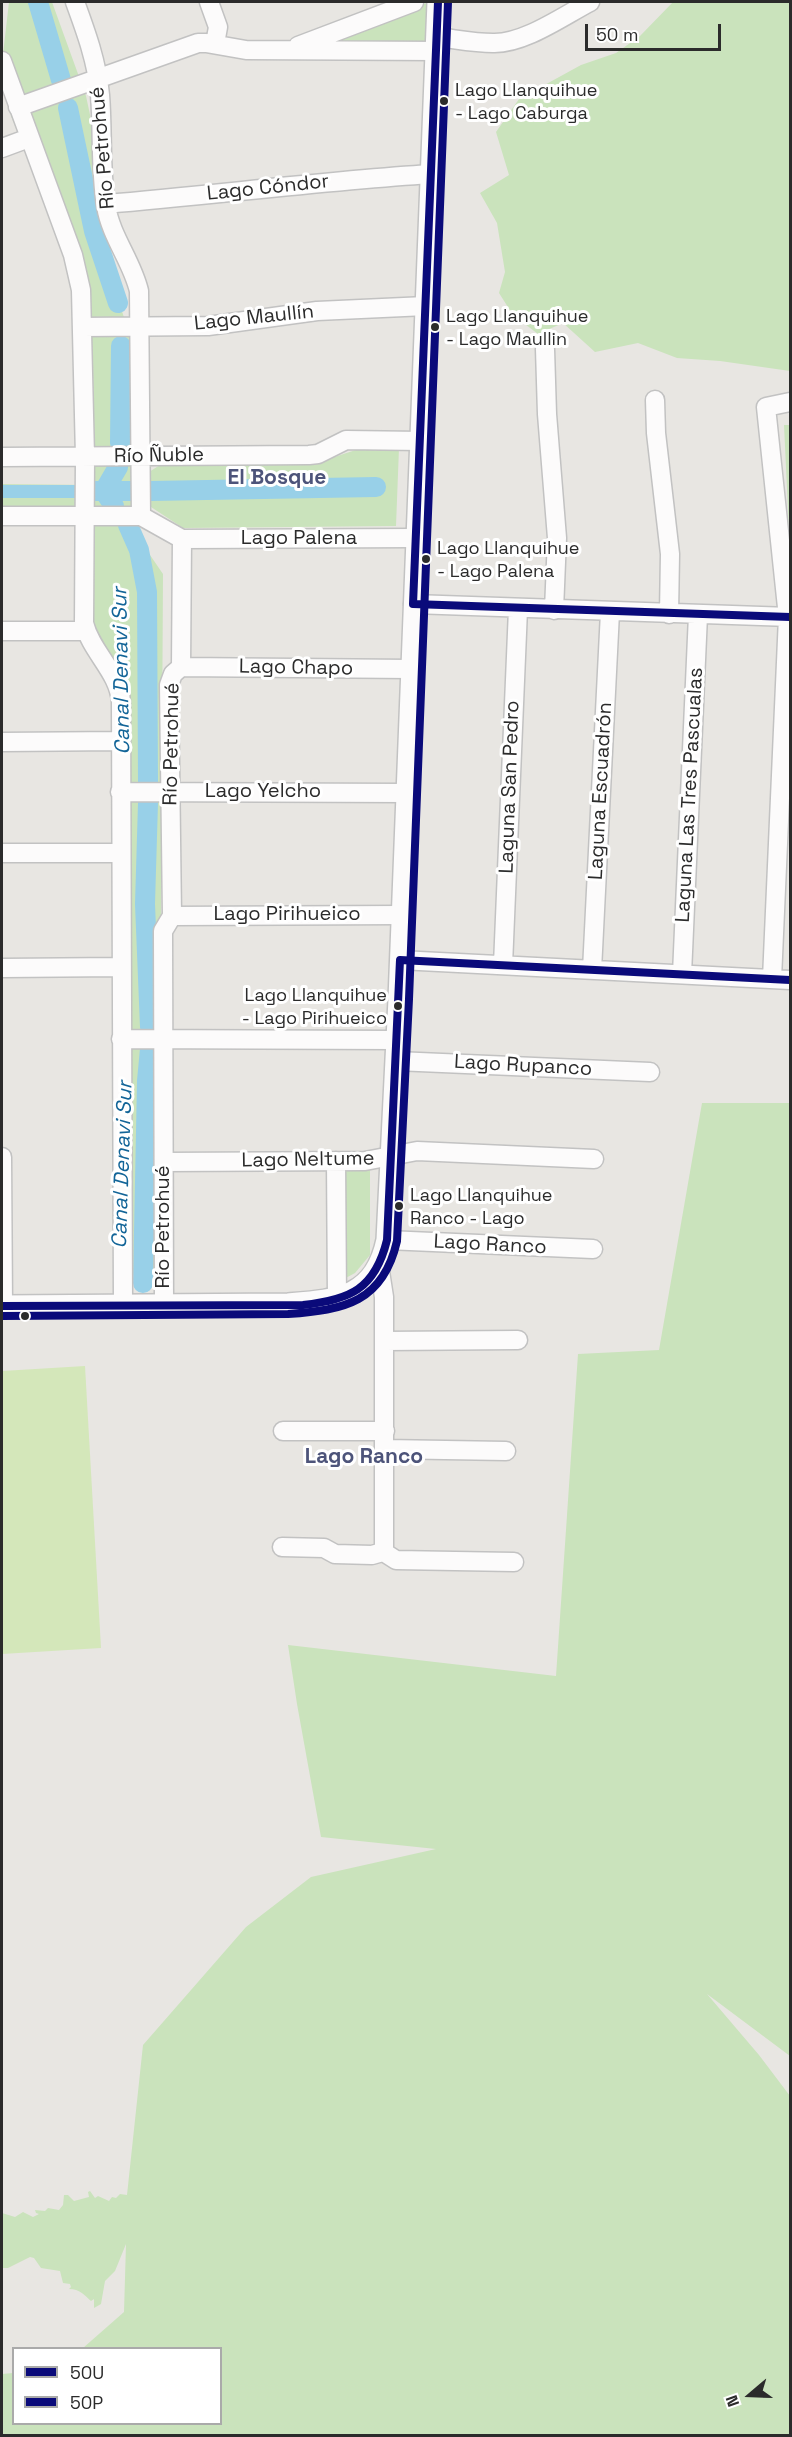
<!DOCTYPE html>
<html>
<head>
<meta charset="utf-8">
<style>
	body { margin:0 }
	#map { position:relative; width:792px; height:2437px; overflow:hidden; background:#e8e6e2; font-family:"Space Grotesk",sans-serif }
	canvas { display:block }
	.frame { position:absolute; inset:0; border:3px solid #2b2b2b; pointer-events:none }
	.legend { position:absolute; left:12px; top:2347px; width:210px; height:78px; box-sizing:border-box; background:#fff; border:2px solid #aaa; margin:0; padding:8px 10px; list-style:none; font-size:18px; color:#2b2b2b }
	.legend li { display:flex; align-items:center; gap:12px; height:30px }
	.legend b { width:30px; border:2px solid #aaa }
	.north { position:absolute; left:720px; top:2365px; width:60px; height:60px; -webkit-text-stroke:4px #fff; paint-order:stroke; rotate:251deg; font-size:16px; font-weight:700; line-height:24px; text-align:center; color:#2b2b2b }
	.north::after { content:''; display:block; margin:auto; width:21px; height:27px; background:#2b2b2b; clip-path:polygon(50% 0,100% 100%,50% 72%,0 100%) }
	.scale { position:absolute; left:585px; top:24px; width:136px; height:27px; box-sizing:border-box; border:3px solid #2b2b2b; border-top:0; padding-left:8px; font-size:18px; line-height:21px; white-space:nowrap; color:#2b2b2b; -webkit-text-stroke:4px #fff; paint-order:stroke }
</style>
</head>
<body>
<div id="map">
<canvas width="792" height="2437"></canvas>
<div class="frame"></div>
<ul class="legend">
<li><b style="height:8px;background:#0a0a7a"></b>50U</li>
<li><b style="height:8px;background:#0a0a7a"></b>50P</li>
</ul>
<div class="north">N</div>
<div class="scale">50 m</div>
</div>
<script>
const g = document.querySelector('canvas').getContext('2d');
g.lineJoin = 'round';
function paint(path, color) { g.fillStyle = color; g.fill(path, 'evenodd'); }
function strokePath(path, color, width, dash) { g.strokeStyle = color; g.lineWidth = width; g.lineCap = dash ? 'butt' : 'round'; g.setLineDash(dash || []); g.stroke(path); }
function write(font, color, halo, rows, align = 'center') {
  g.font = font + ' "Space Grotesk",sans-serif'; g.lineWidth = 6; g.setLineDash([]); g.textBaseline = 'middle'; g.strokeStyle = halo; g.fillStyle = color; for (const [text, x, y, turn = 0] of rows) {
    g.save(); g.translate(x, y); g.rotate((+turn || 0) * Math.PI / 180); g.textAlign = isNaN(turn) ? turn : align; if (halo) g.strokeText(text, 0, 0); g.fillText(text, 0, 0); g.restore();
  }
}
paint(new Path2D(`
	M 9,2 L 52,2 L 86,96 L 92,124 L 96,228 L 131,340 L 134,554 L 150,555 L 163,574 L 159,1275 L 129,1274 L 125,686 L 93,623 L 94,534 L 84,515 L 2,520 L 2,484 L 94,485 L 93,359 L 79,280 L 11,116 L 2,63 Z
	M 429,2 L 429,44 L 317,45 Z
	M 673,2 L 790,2 L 790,371 L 720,361 L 677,358 L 638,343 L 595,352 L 563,323 L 538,334 L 513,315 L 499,293 L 505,272 L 497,223 L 480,193 L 509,175 L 496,132 L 519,99 L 581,65 L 616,53 L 640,36 Z
	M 784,425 L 790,425 L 790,552 Z
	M 365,447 L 399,448 L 396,526 L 183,528 L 151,507 L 149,472 L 160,465 L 322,461 Z
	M 702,1103 L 790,1103 L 790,2056 L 707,1994 L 759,2055 L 790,2096 L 790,2435 L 2,2435 L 2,2374 L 13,2373 L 14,2424 L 220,2424 L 220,2348 L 83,2348 L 124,2312 L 126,2244 L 115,2271 L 105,2281 L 101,2304 L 94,2308 L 94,2299 L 91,2301 C 84,2295 80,2289 69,2289 L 71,2287 L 70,2284 L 63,2283 L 60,2271 L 41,2268 L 34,2258 L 30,2257 L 8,2268 L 2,2268 L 2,2213 L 15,2217 L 23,2212 L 33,2217 L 39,2214 L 36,2213 L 35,2210 L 45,2211 L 48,2208 L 59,2210 L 63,2205 L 64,2195 L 68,2195 L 74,2201 L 89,2197 L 88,2192 L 90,2191 L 95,2198 L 98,2196 L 109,2201 L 112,2197 L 116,2198 L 120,2194 L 127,2195 L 143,2045 L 246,1927 L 311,1877 L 436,1849 L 321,1837 L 297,1704 L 288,1645 L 556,1676 L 578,1354 L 659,1350 Z
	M 370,1165 L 370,1255 L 355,1273 L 342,1280 L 345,1166 Z`), '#cae3bc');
paint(new Path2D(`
	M 85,1366 L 101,1648 L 2,1654 L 2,1371 Z`), '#d4e7ba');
paint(new Path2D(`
	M 2,485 L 78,485 L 77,498 L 2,498 Z`), '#98d0e8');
strokePath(new Path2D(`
	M 38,2 L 61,80
	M 68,108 L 94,231 L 118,303
	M 120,443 L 121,346
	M 94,491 L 133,491
	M 150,491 L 376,487
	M 114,506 L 104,491 L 118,467
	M 128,525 L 139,550 L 147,592 L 148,782
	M 148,803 L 145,904 L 150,1027
	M 143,1283 L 147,1081 L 150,1049`), '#98d0e8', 20);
const minor = new Path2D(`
	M 75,2 C 86,32 97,62 100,95 C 103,132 100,169 106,206 C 111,237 132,261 139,291 L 141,516
	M 209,2 L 218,27 L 215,44
	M 437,37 C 455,39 474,43 493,43 C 524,44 563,16 590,2
	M 298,46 L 414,2
	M 2,61 L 73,255 L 81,290 L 85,457 L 84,623 C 91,652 119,672 121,702 L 123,1305
	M 18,107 L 198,43 L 206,43 L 246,50 L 437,51
	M 2,148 L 29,138
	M 106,204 C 214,195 322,181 431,174
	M 82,327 L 208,326 L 317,311 L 426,306
	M 545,349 L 547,414 L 557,538 L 554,610
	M 655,400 L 656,433 L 670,554 L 669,614
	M 2,457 L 309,455 L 318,454 L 346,440 L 421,441
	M 2,516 L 141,516 L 182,539 L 416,538
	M 413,604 L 790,617
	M 2,631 L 86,631
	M 181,667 L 411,669
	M 2,742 L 120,741
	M 120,792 L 407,793
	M 2,853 L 120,853
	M 172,916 L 402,915
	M 400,960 L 790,980
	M 503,965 L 518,609
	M 2,968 L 121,967
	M 592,970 L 610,612
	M 682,974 L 698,615
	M 772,979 L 788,617 L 766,407 L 790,402
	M 121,1039 L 397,1040
	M 396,1061 L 650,1072
	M 2,1157 L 3,1306
	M 336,1161 L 337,1299
	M 164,1162 L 365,1161 L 417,1151 L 594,1159
	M 387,1240 L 593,1249
	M 164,1305 L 163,931 L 172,916 L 169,685 L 173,674 L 181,667 L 182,539
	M 384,1341 L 518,1340
	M 283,1431 L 385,1431
	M 385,1449 L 506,1451
	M 282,1547 L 324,1548 L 335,1554 L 372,1555 L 379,1553 L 384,1548 L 384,1297 L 379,1265
	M 382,1551 L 396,1560 L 514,1562`);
const tertiary = new Path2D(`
	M 2,1306 L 288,1304 C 338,1300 375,1298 387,1240 L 399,999 L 438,2`);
strokePath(minor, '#c2c2c2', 21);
strokePath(tertiary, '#c2c2c2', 24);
strokePath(minor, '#fcfbfb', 18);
strokePath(tertiary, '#fcfbfb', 21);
strokePath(new Path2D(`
	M 438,2 L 413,604 L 790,617
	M 2,1306 L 303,1305 C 350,1300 375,1289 387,1240 L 400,960 L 790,980`), '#0a0a7a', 8);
strokePath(new Path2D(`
	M 2,1316 L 288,1314 C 345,1310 383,1302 397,1241 L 409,999 L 448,2`), '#0a0a7a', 8);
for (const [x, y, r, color] of [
	[444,101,5,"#2b2b2b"],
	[435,327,5,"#2b2b2b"],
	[426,559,5,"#2b2b2b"],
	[398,1006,5,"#2b2b2b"],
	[399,1206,5,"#2b2b2b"],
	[25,1316,5,"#2b2b2b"]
]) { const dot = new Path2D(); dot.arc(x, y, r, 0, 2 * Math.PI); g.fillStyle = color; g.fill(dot); strokePath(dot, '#fff', 2); }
write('18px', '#2b2b2b', '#fff', [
	["Lago Llanquihue",455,91],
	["- Lago Caburga",455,114],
	["Lago Llanquihue",446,317],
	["- Lago Maullin",446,340],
	["Lago Llanquihue",437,549],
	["- Lago Palena",437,572],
	["Lago Llanquihue",387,996,"right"],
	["- Lago Pirihueico",387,1019,"right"],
	["Lago Llanquihue",410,1196],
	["Ranco - Lago",410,1219]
], 'left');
write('20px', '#2b2b2b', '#fff', [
	["Río Petrohué",103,148,-95],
	["Lago Cóndor",268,188,-6],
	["Lago Maullín",254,318,-6],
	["Río Ñuble",159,456,-1],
	["Lago Palena",299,539],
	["Lago Chapo",296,668,1],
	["Río Petrohué",172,744,-89],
	["Laguna San Pedro",510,787,-88],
	["Laguna Escuadrón",601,791,-87],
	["Lago Yelcho",263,792],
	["Laguna Las Tres Pascualas",690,795,-87],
	["Lago Pirihueico",287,915],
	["Lago Rupanco",523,1066,3],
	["Lago Neltume",308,1160,-1],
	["Río Petrohué",164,1227,-90],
	["Lago Ranco",490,1245,3]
]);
write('bold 21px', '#4d547a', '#fff', [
	["El Bosque",277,478],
	["Lago Ranco",364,1457]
]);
write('italic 21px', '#136598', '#fff', [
	["Canal Denavi Sur",122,671,-91],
	["Canal Denavi Sur",123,1165,-88]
]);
</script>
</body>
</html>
